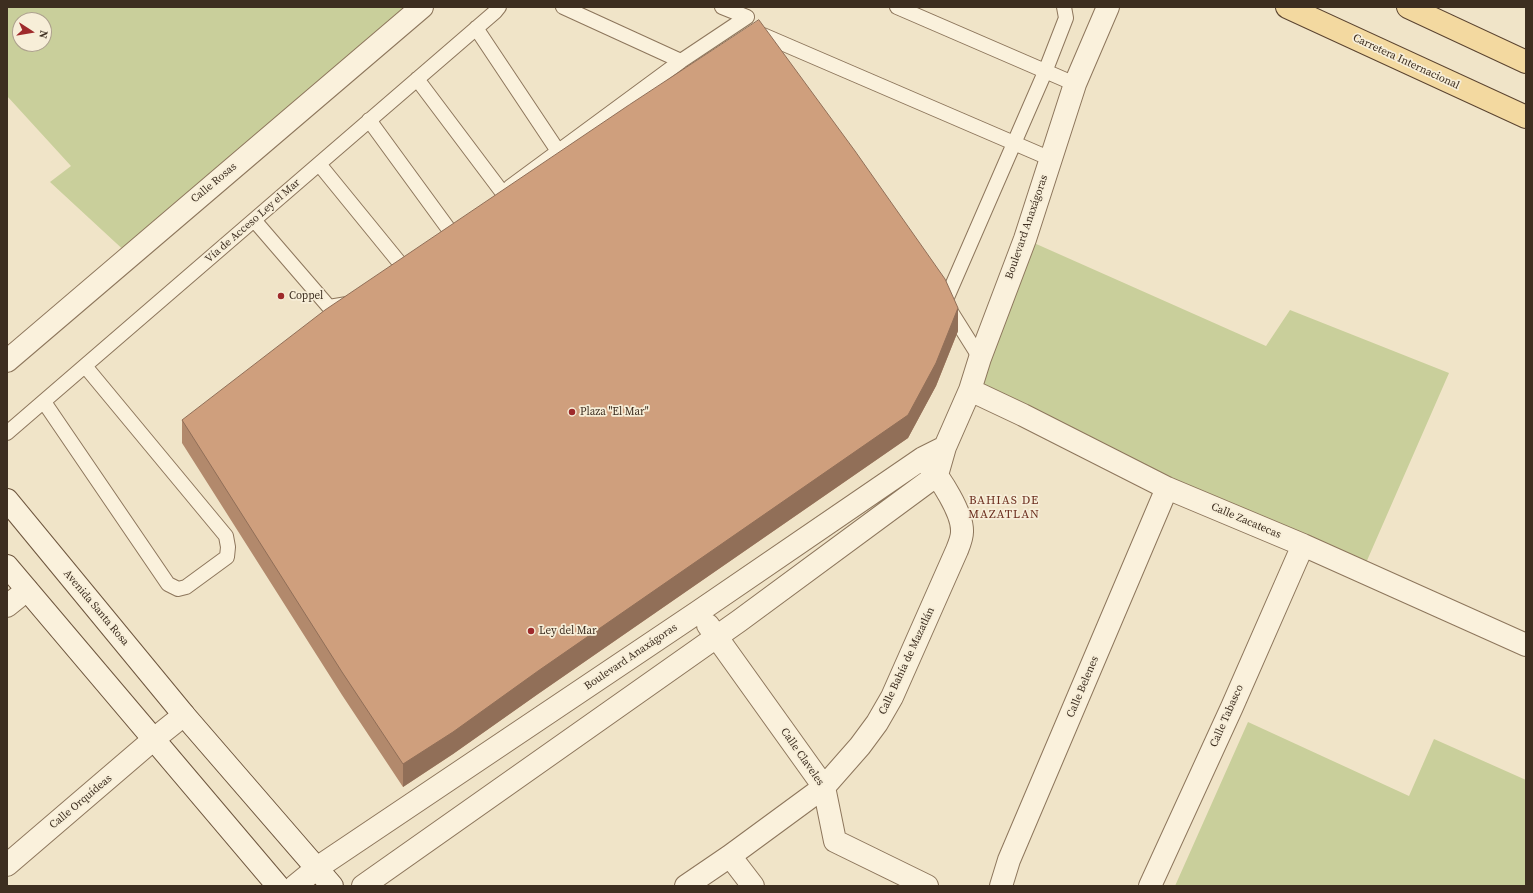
<!DOCTYPE html>
<html>
<head>
<meta charset="utf-8">
<style>
	body { margin:0 }
	#map { position:relative; width:1533px; height:893px; overflow:hidden; background:#f0e4c8; font-family:"Source Serif 4",serif }
	canvas { display:block }
	.frame { position:absolute; inset:0; border:8px solid #3d2e20; pointer-events:none }
	.north { position:absolute; left:12px; top:12px; width:40px; height:40px; box-sizing:border-box; background:#f7eed8; border:1px solid #ada18e; border-radius:50%; rotate:102deg; font-size:11px; font-weight:700; line-height:16px; text-align:center; color:#3d2e20 }
	.north::after { content:''; display:block; margin:auto; width:14px; height:18px; background:#9e2a2b; clip-path:polygon(50% 0,100% 100%,50% 72%,0 100%) }
</style>
</head>
<body>
<div id="map">
<canvas width="1533" height="893"></canvas>
<div class="frame"></div>
<div class="north">N</div>
</div>
<script>
const g = document.querySelector('canvas').getContext('2d');
g.lineJoin = 'round';
function paint(path, color) { g.fillStyle = color; g.fill(path, 'evenodd'); }
function strokePath(path, color, width, dash) { g.strokeStyle = color; g.lineWidth = width; g.lineCap = dash ? 'butt' : 'round'; g.setLineDash(dash || []); g.stroke(path); }
function write(font, color, halo, rows, align = 'center') {
  g.font = font + ' "Source Serif 4",serif'; g.lineWidth = 3.5; g.setLineDash([]); g.textBaseline = 'middle'; g.strokeStyle = halo; g.fillStyle = color; for (const [text, x, y, turn = 0] of rows) {
    g.save(); g.translate(x, y); g.rotate((+turn || 0) * Math.PI / 180); g.textAlign = isNaN(turn) ? turn : align; if (halo) g.strokeText(text, 0, 0); g.fillText(text, 0, 0); g.restore();
  }
}
paint(new Path2D(`
	M 7,7 L 422,7 L 129,255 L 50,182 L 71,166 L 7,96 ZM 20,20 L 44,20 L 44,44 L 20,44 Z
	M 1025,239 L 1266,346 L 1290,310 L 1449,373 L 1362,572 L 970,390 Z
	M 1248,722 L 1409,796 L 1434,739 L 1526,780 L 1526,886 L 1175,886 Z`), '#c9cf9b');
const service = new Path2D(`
	M 563,7 L 681,61
	M 722,7 L 747,17
	M 897,7 L 1075,84
	M 476,28 L 558,151
	M 763,35 L 1051,159
	M 417,79 L 502,192
	M 369,120 L 450,231
	M 319,164 L 403,267
	M 510,187 L 681,61 L 747,17
	M 254,220 L 329,307 L 347,304
	M 945,302 L 1045,72 L 1066,18 L 1064,7
	M 948,307 L 980,358
	M 44,402 L 168,584 L 178,589 L 186,587 L 227,557 L 228,547 L 226,536 L 85,366
	M 7,433 L 495,12 L 499,7`);
const minor = new Path2D(`
	M 7,361 L 422,7
	M 970,390 L 1023,415 L 1167,488 L 1303,545 L 1526,645
	M 7,606 L 27,590
	M 708,625 L 824,787 L 835,841 L 927,886
	M 730,856 L 753,886
	M 7,865 L 154,739 L 184,715
	M 295,886 L 317,868 L 698,612 L 923,458 L 945,447
	M 363,886 L 739,621 L 937,475 L 945,447 L 970,390 L 980,358 L 1025,239 L 1075,84 L 1108,7
	M 686,886 L 730,856 L 824,787 L 860,746 L 877,723 L 892,697 L 957,550 C 959,545 962,538 962,532 C 963,513 940,478 927,463
	M 1001,886 L 1009,860 L 1167,488
	M 1150,886 L 1232,707 L 1303,545`);
const secondary = new Path2D(`
	M 7,500 L 184,715 L 332,886
	M 7,566 L 278,886`);
const primary = new Path2D(`
	M 1287,7 L 1526,117
	M 1408,7 L 1526,62`);
strokePath(service, '#8d765c', 16);
strokePath(minor, '#8d765c', 24);
strokePath(secondary, '#6f573f', 24);
strokePath(primary, '#5b4430', 24);
strokePath(service, '#faf1dc', 14);
strokePath(minor, '#faf1dc', 22);
strokePath(secondary, '#faf1dc', 22);
strokePath(primary, '#f3d9a0', 22);
paint(new Path2D(`
	M 958,331 L 936,386 L 908,438 L 538,694 L 453,754 L 403,787 L 342,695 L 182,443 L 182,420 Z`), '#b2896c');
paint(new Path2D(`
	M 958,308 L 958,331 L 936,386 L 908,438 L 538,694 L 453,754 L 403,787 L 403,764 L 538,671 Z`), '#916f58');
const building = new Path2D(`
	M 759,20 L 855,151 L 945,279 L 958,308 L 936,363 L 908,415 L 538,671 L 453,732 L 403,764 L 342,672 L 182,420 L 325,310 L 629,105 Z`);
paint(building, '#cf9f7d');
strokePath(building, '#916f58', 1);
for (const [x, y, r, color] of [
	[281,296,4,"#9e2a2b"],
	[572,412,4,"#9e2a2b"],
	[531,631,4,"#9e2a2b"]
]) { const dot = new Path2D(); dot.arc(x, y, r, 0, 2 * Math.PI); g.fillStyle = color; g.fill(dot); strokePath(dot, '#f7eed8', 1.5); }
write('11px', '#3d2e20', '#f7eed8', [
	["Carretera Internacional",1406,62,25],
	["Calle Rosas",214,183,-40],
	["Vía de Acceso Ley el Mar",253,221,-41],
	["Boulevard Anaxágoras",1027,227,-71],
	["Calle Zacatecas",1246,521,23],
	["Avenida Santa Rosa",96,608,50],
	["Boulevard Anaxágoras",631,657,-34],
	["Calle Bahía de Mazatlán",907,661,-65],
	["Calle Belenes",1083,687,-67],
	["Calle Tabasco",1227,716,-66],
	["Calle Claveles",802,757,55],
	["Calle Orquídeas",81,802,-40]
]);
write('11px', '#3d2e20', '#f7eed8', [
	["Coppel",289,296],
	["Plaza \"El Mar\"",580,412],
	["Ley del Mar",539,631]
], 'left');
g.letterSpacing = '1px';
write('12px', '#6b2e1e', '#f7eed8', [
	["BAHIAS DE",1004,501],
	["MAZATLAN",1004,515]
]);
g.letterSpacing = '0px';
</script>
</body>
</html>
